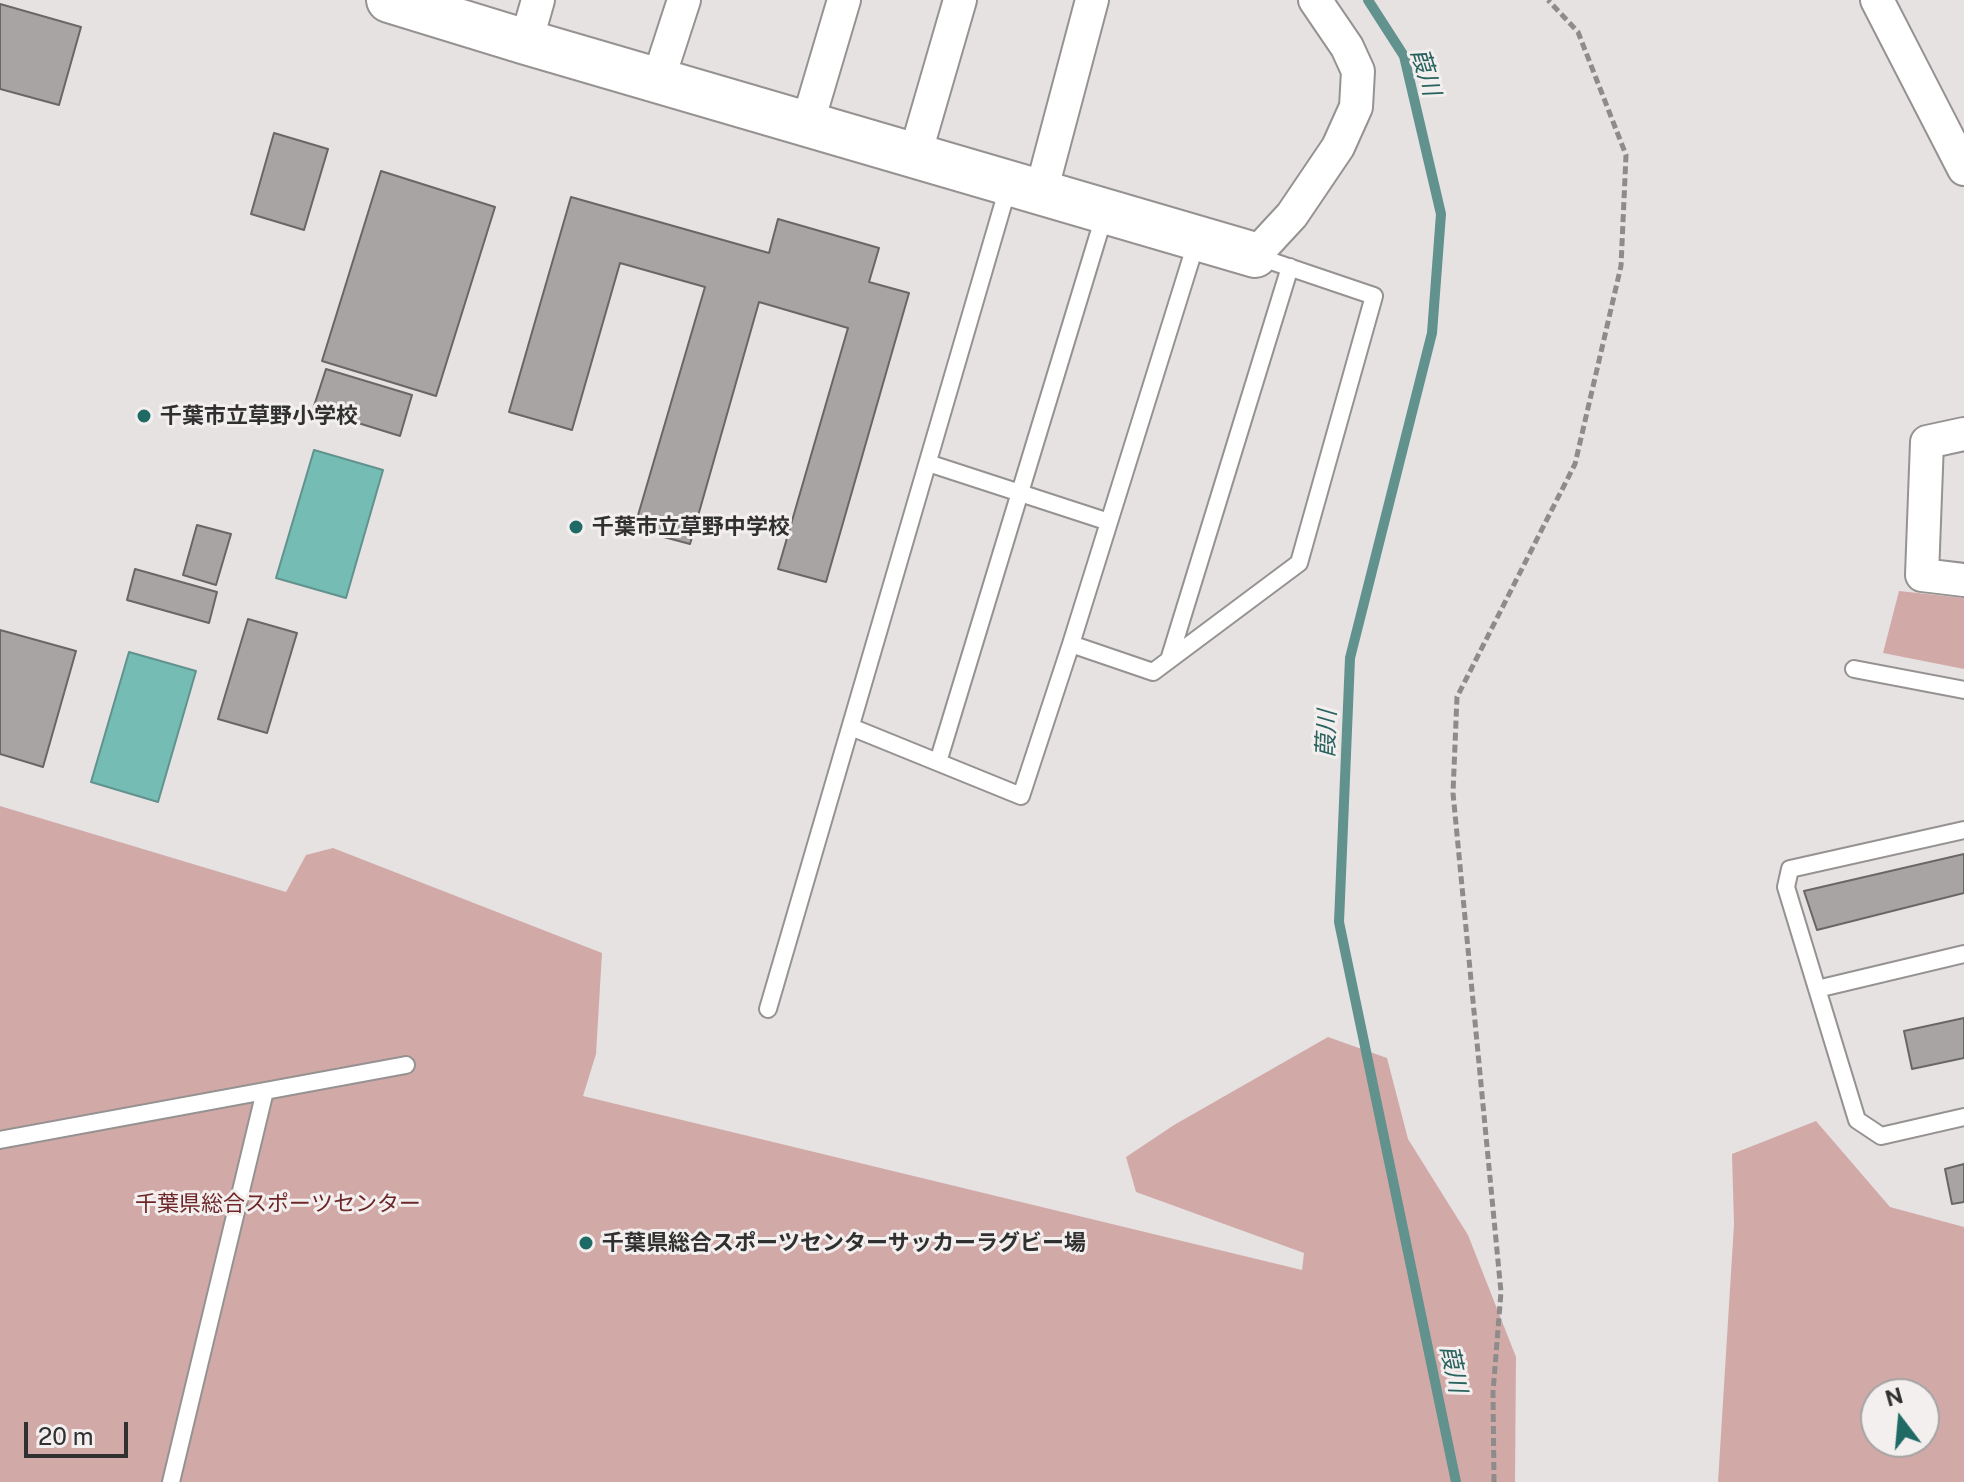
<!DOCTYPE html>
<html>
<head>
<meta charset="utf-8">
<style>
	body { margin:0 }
	#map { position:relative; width:1964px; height:1482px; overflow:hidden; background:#e6e2e2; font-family:"Public Sans",sans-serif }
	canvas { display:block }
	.north { position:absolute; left:1860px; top:1378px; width:80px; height:80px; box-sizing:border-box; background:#f4efef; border:2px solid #a6a3a3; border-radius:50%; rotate:344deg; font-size:22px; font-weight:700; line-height:32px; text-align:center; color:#313030 }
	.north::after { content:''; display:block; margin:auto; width:28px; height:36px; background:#1f6a65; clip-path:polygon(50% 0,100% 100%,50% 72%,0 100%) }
	.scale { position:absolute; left:24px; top:1422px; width:104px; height:36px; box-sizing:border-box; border:4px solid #313030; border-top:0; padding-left:10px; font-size:24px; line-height:28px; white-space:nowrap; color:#313030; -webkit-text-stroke:6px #f4efef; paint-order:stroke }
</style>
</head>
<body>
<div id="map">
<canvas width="1964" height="1482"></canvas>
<div class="north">N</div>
<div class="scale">20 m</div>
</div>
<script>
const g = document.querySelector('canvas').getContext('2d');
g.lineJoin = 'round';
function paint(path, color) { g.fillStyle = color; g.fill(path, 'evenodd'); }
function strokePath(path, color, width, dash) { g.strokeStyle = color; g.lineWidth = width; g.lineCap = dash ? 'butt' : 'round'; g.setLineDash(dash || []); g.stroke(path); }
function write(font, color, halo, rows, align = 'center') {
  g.font = font + ' "Public Sans","Noto Sans JP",sans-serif'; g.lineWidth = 6; g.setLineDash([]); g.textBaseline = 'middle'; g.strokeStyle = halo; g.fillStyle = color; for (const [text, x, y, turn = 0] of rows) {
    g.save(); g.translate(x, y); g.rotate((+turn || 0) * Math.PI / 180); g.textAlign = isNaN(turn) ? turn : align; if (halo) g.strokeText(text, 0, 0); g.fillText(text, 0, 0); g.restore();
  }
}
paint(new Path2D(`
	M 1899,591 L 1964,598 L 1964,669 L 1883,653 Z
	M 0,806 L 286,892 L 306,855 L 333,848 L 602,953 L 596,1054 L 583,1096 L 1302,1270 L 1304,1253 L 1136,1192 L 1126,1157 L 1174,1125 L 1328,1037 L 1387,1058 L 1408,1139 L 1468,1235 L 1516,1357 L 1515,1482 L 0,1482 Z
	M 1816,1121 L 1890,1207 L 1964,1227 L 1964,1482 L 1718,1482 L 1734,1224 L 1732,1154 ZM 1876,1394 L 1924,1394 L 1924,1442 L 1876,1442 Z`), '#d1aaa8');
const water = new Path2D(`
	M 314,450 L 383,470 L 346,598 L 276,578 Z
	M 129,652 L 196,671 L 158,802 L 91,782 Z`);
paint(water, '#75bcb5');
strokePath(water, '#61928d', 2);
strokePath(new Path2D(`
	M 1368,0 L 1404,56 L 1441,214 L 1432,333 L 1350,658 L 1339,922 L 1456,1482`), '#61928d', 10);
const building = new Path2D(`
	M 0,4 L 81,27 L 59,105 L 0,89 Z
	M 274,133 L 328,149 L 304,230 L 251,214 Z
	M 381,171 L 495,207 L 436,396 L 322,361 Z
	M 571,197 L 769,253 L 778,219 L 879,248 L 869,282 L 909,293 L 826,582 L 778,569 L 848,328 L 759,302 L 690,544 L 634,529 L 705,287 L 620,263 L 572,430 L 509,412 Z
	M 326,369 L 412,395 L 400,436 L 313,409 Z
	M 197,525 L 231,534 L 216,585 L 183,575 Z
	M 135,569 L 217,592 L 209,623 L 127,600 Z
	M 248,619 L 297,633 L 267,733 L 218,719 Z
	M 0,630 L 76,651 L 43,767 L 0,754 Z
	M 1964,854 L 1964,893 L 1817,930 L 1804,891 Z
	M 1964,1018 L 1964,1058 L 1912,1069 L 1904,1031 Z
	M 1964,1164 L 1964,1202 L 1952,1204 L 1945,1169 Z`);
paint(building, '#a7a4a3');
strokePath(building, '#696666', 2);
const lane = new Path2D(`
	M 928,463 L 1109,522
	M 1071,644 L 1153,672 L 1299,563 L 1374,296 L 1256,256
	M 1169,660 L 1290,267
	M 1854,669 L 1964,690
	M 851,727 L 1021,796 L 1071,644 L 1197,240
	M 938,762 L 1105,213
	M 1964,830 L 1790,869 L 1786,887 L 1857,1120 L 1881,1136 L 1964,1117
	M 1817,989 L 1964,954
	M 768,1009 L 1009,184
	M 0,1140 L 406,1065
	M 171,1482 L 265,1091`);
const street = new Path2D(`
	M 1877,0 L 1964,169
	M 526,42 L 538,0
	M 658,80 L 684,0
	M 807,125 L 844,0
	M 915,155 L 960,0
	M 1041,192 L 1092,0
	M 1255,255 L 1292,215 L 1338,147 L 1356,107 L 1358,71 L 1347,47 L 1315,0
	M 1964,434 L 1927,442 L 1922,575 L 1964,580`);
const secondary = new Path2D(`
	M 389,0 L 526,42 L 1255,255`);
strokePath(lane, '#959291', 20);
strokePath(street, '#959291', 36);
strokePath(secondary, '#959291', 48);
strokePath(new Path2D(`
	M 1494,1482 L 1493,1392 L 1501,1292 L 1453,793 L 1457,697 L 1575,464 L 1621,266 L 1626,155 L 1578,32 L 1548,0`), '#8e8b8b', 5, [8, 4]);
strokePath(lane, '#fff', 16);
strokePath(street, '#fff', 32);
strokePath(secondary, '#fff', 44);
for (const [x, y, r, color] of [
	[144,416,8,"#1f6a65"],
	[576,527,8,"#1f6a65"],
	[586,1243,8,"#1f6a65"]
]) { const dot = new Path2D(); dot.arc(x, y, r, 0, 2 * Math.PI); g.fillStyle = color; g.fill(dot); strokePath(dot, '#f4efef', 3); }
write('bold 22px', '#313030', '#f4efef', [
	["千葉市立草野小学校",160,416],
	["千葉市立草野中学校",592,527],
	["千葉県総合スポーツセンターサッカーラグビー場",602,1243]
], 'left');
write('22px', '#6e2728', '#f4efef', [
	["千葉県総合スポーツセンター",278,1204]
]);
write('italic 24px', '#28635e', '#f4efef', [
	["葭川",1425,72,73],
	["葭川",1327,734,-88],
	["葭川",1453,1369,78]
]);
</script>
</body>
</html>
